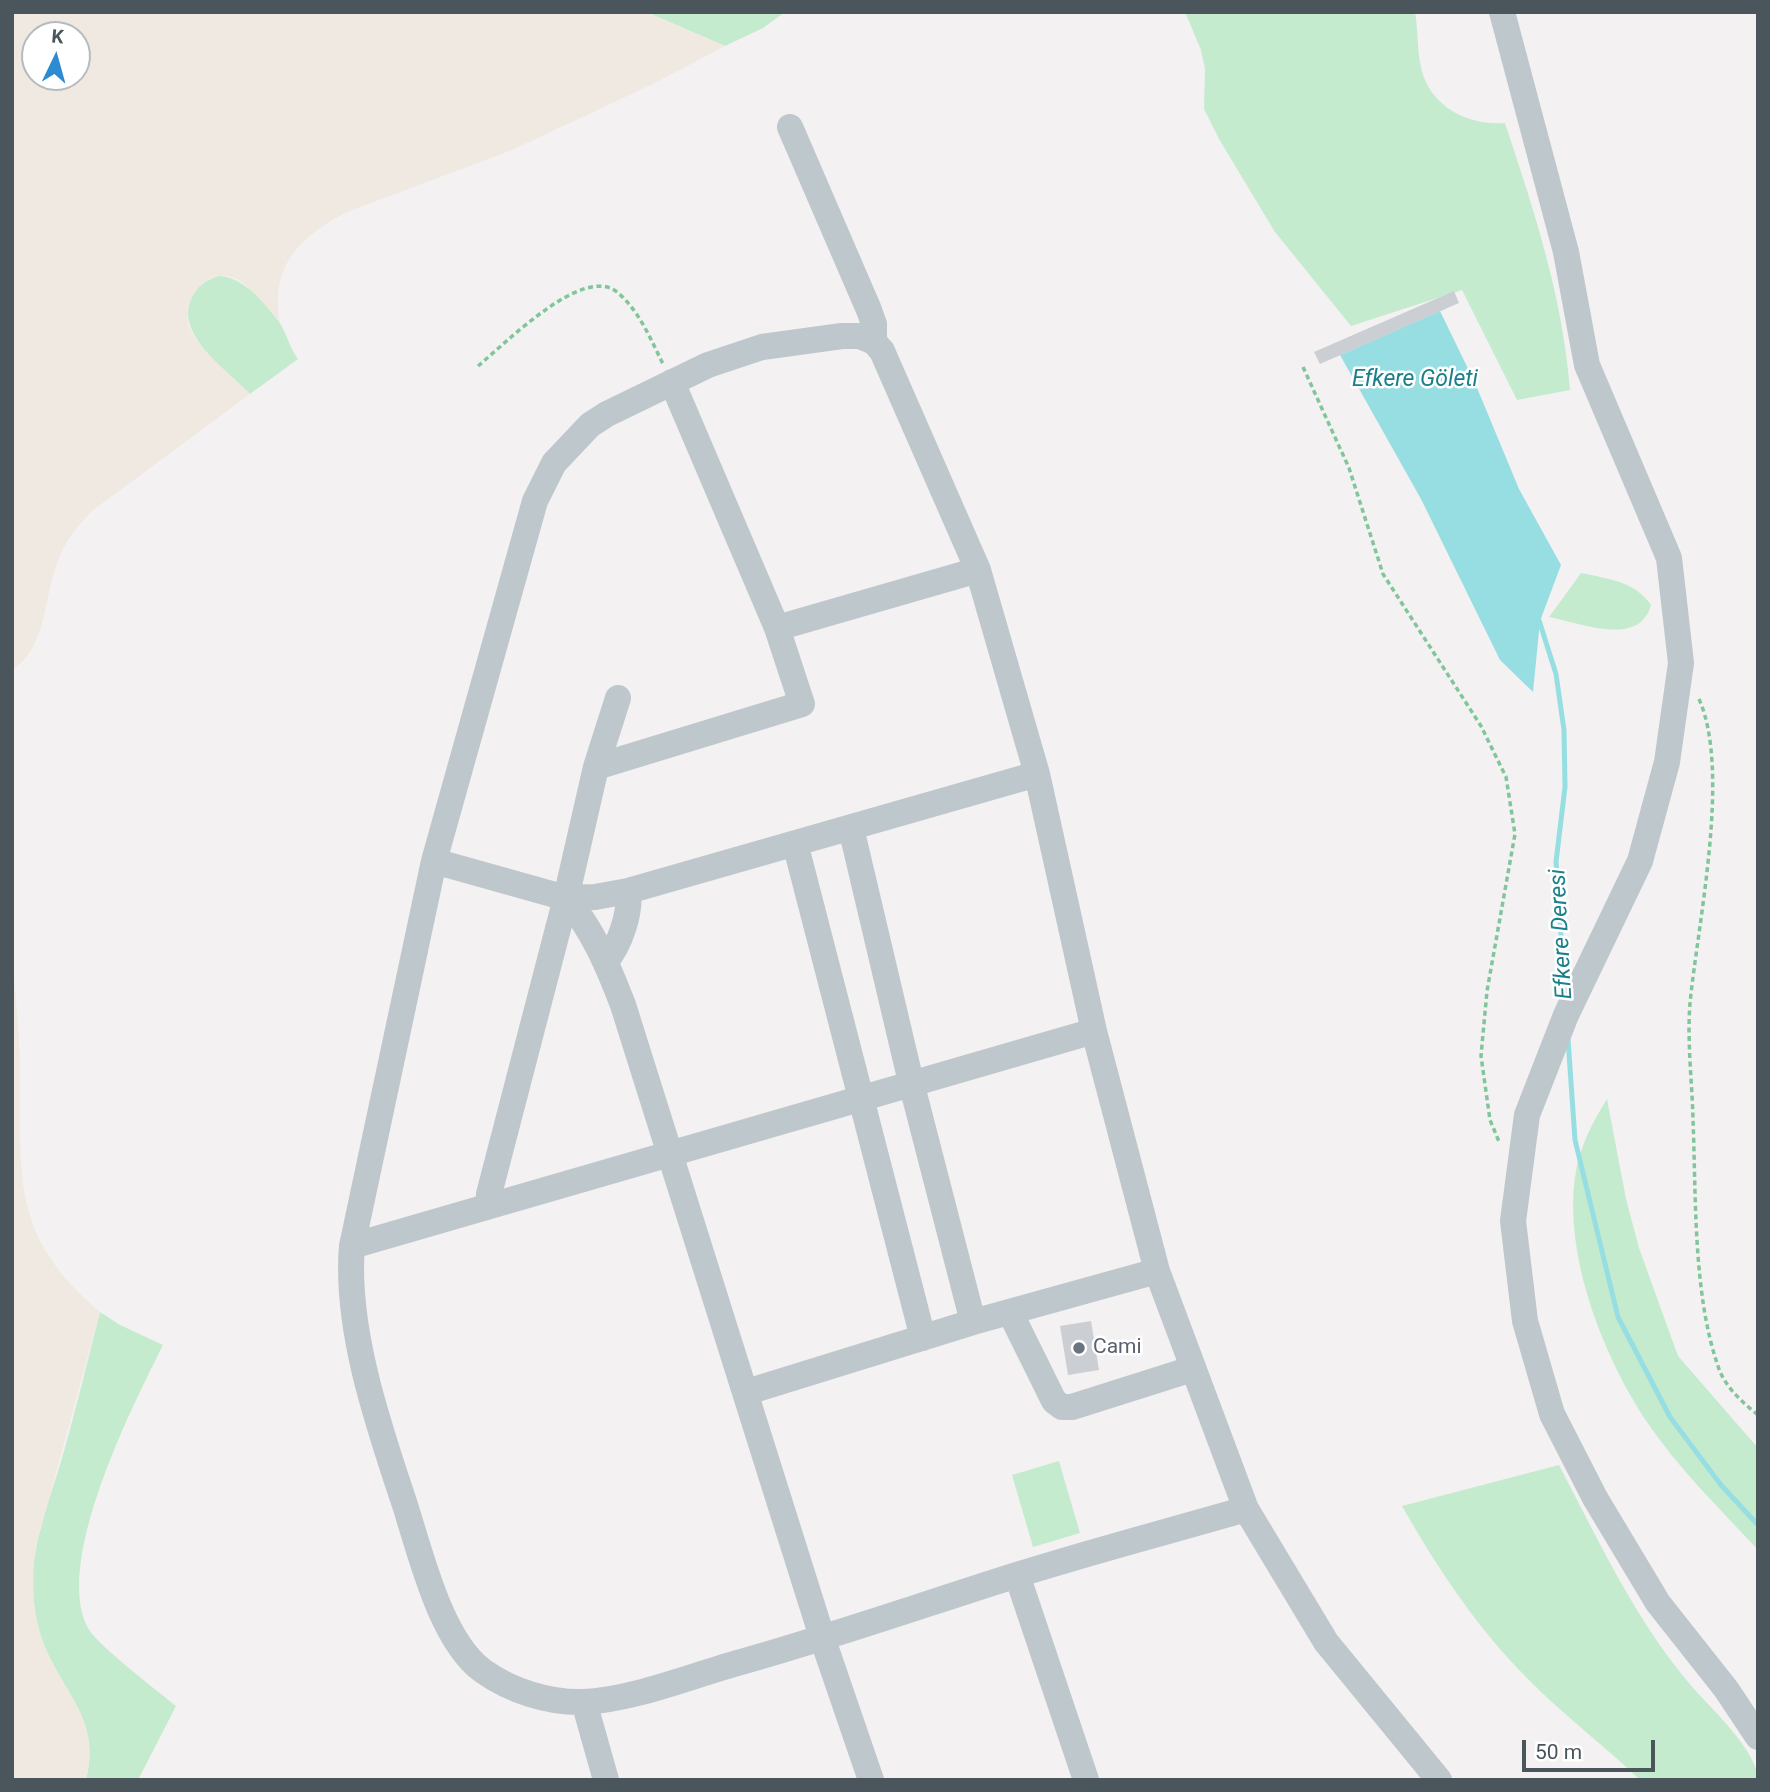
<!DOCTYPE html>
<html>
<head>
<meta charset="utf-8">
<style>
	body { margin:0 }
	#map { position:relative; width:1770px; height:1792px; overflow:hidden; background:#f3f1f1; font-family:Roboto,sans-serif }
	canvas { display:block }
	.frame { position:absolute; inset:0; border:14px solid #4b565c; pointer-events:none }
	.north { position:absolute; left:21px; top:21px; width:70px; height:70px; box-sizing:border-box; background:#fff; border:2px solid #b7bbbe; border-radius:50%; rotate:5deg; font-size:19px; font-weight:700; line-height:28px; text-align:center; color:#4b565c }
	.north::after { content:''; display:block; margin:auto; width:24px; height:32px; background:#2d8bd1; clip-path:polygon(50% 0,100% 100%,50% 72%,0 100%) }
	.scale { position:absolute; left:1522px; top:1740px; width:133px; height:32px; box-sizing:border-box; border:4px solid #4b565c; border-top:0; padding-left:9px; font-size:21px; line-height:24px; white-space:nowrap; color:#4b565c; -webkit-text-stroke:5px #fff; paint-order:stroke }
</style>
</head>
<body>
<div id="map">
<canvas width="1770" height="1792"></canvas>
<div class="frame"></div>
<div class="north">K</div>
<div class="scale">50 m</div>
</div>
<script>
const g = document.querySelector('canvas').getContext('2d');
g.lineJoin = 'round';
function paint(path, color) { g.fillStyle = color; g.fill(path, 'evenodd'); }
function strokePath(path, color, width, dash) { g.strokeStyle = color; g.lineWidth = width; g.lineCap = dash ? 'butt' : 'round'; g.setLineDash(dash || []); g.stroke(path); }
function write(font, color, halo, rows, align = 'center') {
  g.font = font + ' Roboto,sans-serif'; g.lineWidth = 5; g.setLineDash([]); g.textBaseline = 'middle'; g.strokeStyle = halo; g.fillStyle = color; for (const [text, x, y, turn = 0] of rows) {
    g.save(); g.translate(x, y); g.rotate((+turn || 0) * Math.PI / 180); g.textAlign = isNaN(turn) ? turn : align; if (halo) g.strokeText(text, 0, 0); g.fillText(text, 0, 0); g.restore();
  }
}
paint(new Path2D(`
	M 646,12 L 785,12 L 763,28 L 725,46 Z
	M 1185,12 L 1415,12 C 1418,29 1417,46 1420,62 C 1426,104 1465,126 1505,123 C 1535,214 1562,294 1570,390 L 1517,400 L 1462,290 L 1351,326 L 1275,232 L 1219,139 L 1204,109 L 1205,69 L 1201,50 Z
	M 219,276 C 241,276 270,305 280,323 C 287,335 290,348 298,359 L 250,394 C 228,372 175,335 191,299 C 196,286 206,280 219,276 Z
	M 1581,573 C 1608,579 1635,581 1651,605 C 1639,648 1581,623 1549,617 Z
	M 1607,1099 L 1626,1199 L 1639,1248 L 1678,1356 L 1758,1448 L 1758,1550 C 1720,1509 1678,1468 1647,1422 C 1603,1356 1564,1256 1575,1177 C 1579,1148 1592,1123 1607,1099 Z
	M 100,1312 L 120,1325 L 163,1345 C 132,1407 53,1562 88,1628 C 96,1644 158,1691 176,1706 L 138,1780 L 86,1780 C 99,1728 74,1704 52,1662 C 41,1642 35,1618 33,1596 C 29,1547 51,1498 64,1451 C 77,1405 88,1359 100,1312 Z
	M 1059,1461 L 1080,1533 L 1033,1547 L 1012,1475 Z
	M 1559,1465 C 1600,1543 1636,1622 1694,1689 C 1712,1709 1758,1752 1758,1780 L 1640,1780 C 1604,1745 1563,1715 1528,1679 C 1477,1628 1438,1569 1402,1506 Z`), '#c5ebcf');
paint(new Path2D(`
	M 12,12 L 646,12 L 725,46 L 655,83 L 512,150 L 347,212 C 299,237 270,266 280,323 C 268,309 252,286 234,278 C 206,267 181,300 189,326 C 196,348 234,377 250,394 L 92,511 C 76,527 63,544 56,566 C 44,599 46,649 12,670 ZM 35,35 L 77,35 L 77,77 L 35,77 Z
	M 12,964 C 17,1007 21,1049 20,1092 C 19,1190 19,1243 100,1312 L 35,1550 C 32,1580 32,1611 42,1640 C 61,1692 102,1718 86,1780 L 12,1780 Z`), '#efe9e1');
paint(new Path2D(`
	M 1440,311 L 1475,383 L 1519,489 L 1561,565 L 1540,621 L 1533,692 L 1500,660 L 1421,499 L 1340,355 Z`), '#97dee3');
strokePath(new Path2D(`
	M 1538,617 L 1556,674 L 1564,730 L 1565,787 L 1556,862 L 1565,994
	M 1568,1039 L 1575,1140 L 1618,1317 L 1670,1417 L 1721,1485 L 1758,1525`), '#97dee3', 5);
paint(new Path2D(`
	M 1454,291 L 1459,303 L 1320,364 L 1314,352 Z
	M 1091,1321 L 1099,1370 L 1068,1375 L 1060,1326 Z`), '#cbcfd3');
strokePath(new Path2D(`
	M 478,366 C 505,344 583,264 617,292 C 639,310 651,340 663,364
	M 1303,367 L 1349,468 L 1383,574 L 1481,726 L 1506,777 L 1515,834 L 1487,991 L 1481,1056 L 1490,1120 L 1500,1144
	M 1699,699 C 1731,771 1698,922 1690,1003 C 1687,1041 1692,1081 1693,1119 C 1696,1195 1693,1295 1718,1366 C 1724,1386 1742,1402 1758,1415`), '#81c69a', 3.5, [5, 3.5]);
strokePath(new Path2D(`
	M 1502,12 L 1566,252 L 1587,365 L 1669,558 L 1681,663 L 1667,762 L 1640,861 L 1566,1015 L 1527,1115 L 1513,1221 L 1525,1321 L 1552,1414 L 1595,1498 L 1658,1603 L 1726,1689 L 1758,1737
	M 790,127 L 869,310 L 874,324 L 874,342
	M 777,628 L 978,570
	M 618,698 L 596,767 L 566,898 C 593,930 608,966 623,1005 L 823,1640 L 871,1780
	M 596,767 L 802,704 L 777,628 L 672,382
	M 851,828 L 911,1082 L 973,1322
	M 795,843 L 923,1338
	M 434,861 L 566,898 L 595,897 L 628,891 L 1037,774
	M 606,961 C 620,945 631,912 628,891
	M 488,1206 L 489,1194 L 566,898
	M 352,1246 L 1094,1031
	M 1010,1312 L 1054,1401 L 1062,1407 L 1072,1407 L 1192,1369
	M 747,1392 L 973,1322 L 1157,1271
	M 1246,1509 C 1170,1531 1093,1551 1017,1575 C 925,1604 834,1636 741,1662 C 693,1675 633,1700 583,1702 C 549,1703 511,1691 483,1671 C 440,1640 420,1551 404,1502 C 378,1424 345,1328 352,1246 L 434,861 L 535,501 L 554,463 L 590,425 L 607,414 L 708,365 L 762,347 L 842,336 L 860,336 L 874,342 L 882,351 L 978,570 L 1037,774 L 1094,1031 L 1157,1271 L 1246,1509 L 1326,1642 L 1439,1780
	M 1017,1575 L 1086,1780
	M 584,1702 L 606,1780`), '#bec7cc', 26);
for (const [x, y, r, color] of [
	[1079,1348,7,"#6b7280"]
]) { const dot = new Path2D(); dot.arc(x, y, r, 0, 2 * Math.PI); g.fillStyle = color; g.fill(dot); strokePath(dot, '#fff', 2.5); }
write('21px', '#5b616d', '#fff', [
	["Cami",1093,1348]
], 'left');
write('italic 23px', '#1a8089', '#fff', [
	["Efkere Göleti",1415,380],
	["Efkere Deresi",1562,934,-93]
]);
</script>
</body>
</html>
